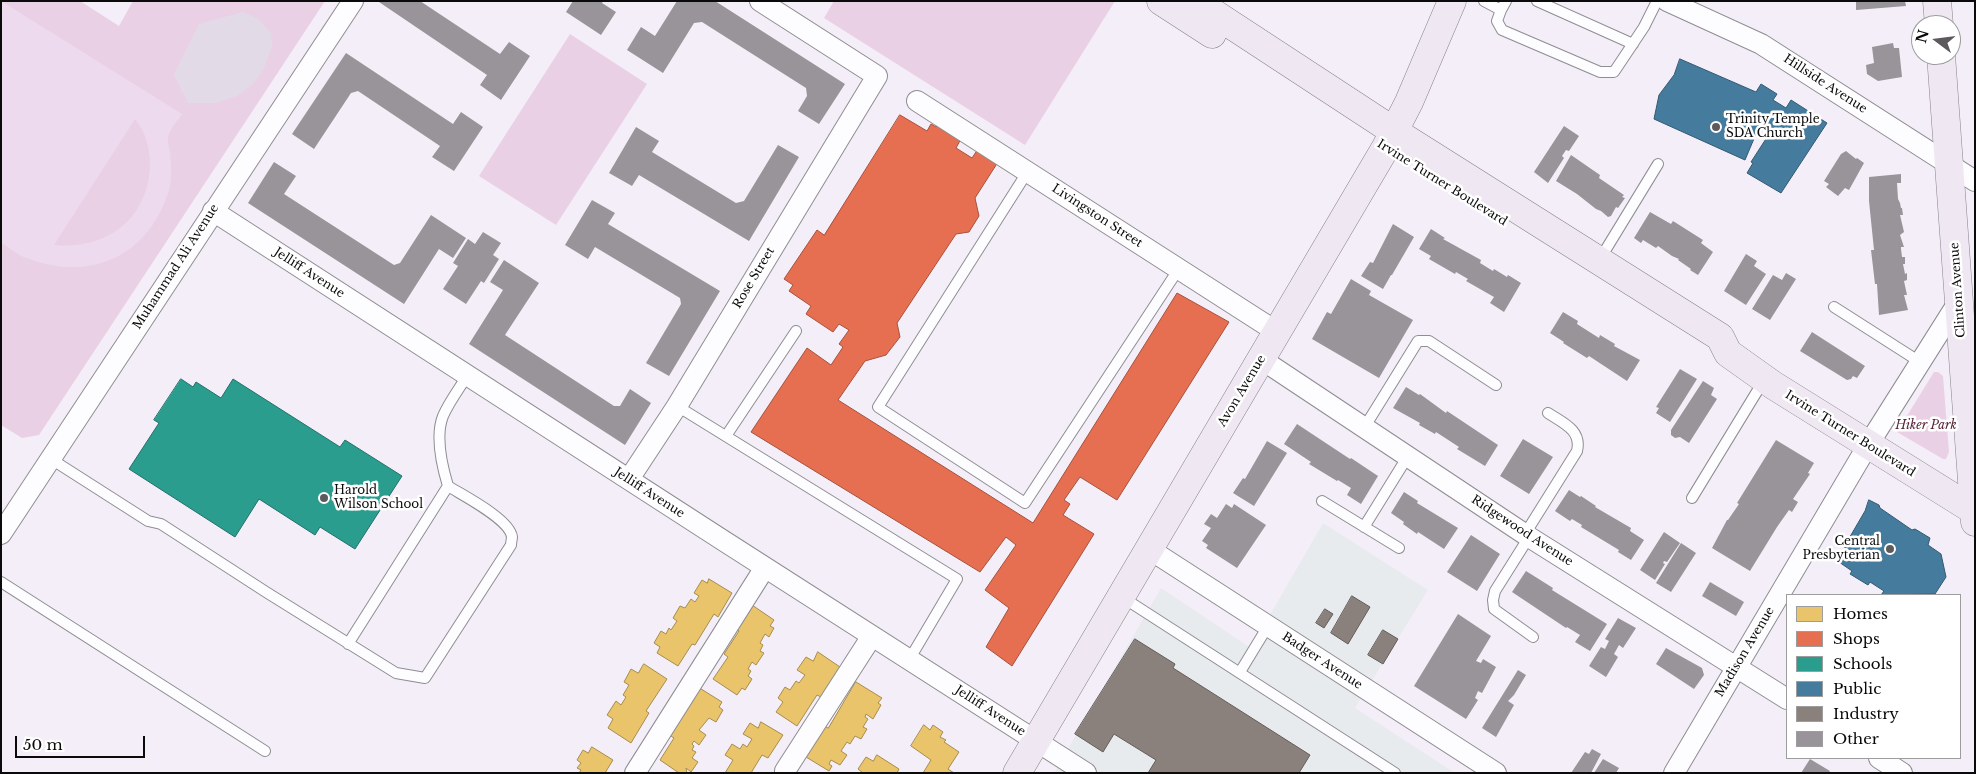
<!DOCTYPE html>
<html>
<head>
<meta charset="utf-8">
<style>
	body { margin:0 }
	#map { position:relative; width:1976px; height:774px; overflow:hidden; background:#f4eef8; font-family:"Libre Baskerville",serif }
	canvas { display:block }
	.frame { position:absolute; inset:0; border:2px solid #0a0a0a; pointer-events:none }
	.legend { position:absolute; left:1786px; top:594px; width:175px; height:165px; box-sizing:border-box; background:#fff; border:1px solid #9d9d9d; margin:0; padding:6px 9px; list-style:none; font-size:15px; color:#0a0a0a }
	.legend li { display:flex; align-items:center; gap:10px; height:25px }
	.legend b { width:25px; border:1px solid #9d9d9d }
	.north { position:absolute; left:1911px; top:15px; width:50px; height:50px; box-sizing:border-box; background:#fff; border:1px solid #9d9d9d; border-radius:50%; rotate:285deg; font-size:14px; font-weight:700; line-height:20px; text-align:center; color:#0a0a0a }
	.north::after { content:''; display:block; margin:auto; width:18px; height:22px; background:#5c5a5d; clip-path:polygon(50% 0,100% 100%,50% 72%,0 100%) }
	.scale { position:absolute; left:15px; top:736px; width:130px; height:22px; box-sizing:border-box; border:2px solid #0a0a0a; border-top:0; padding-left:6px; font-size:15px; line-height:18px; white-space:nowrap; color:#0a0a0a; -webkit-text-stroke:4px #fff; paint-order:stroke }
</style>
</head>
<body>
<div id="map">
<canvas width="1976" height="774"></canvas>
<div class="frame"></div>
<ul class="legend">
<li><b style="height:14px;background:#e9c46a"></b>Homes</li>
<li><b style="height:14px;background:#e76f51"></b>Shops</li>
<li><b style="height:14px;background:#2a9d8f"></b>Schools</li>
<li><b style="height:14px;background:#457b9d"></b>Public</li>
<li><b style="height:14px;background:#8a817c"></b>Industry</li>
<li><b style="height:14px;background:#98949a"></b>Other</li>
</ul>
<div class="north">N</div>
<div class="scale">50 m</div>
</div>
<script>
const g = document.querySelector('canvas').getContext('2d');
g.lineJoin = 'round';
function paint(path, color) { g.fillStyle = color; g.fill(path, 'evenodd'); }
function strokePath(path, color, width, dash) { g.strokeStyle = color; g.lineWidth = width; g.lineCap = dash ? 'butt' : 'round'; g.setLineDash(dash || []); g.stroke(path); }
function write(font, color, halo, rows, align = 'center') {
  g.font = font + ' "Libre Baskerville",serif'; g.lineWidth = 5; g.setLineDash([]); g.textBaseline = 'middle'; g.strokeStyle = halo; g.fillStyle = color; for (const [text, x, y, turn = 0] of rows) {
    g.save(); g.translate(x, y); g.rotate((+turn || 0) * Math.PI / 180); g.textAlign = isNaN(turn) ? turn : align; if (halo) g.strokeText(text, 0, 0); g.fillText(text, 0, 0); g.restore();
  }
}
paint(new Path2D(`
	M 1323,523 L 1428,590 L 1355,708 L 1455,773 L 1054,773 L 1161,588 L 1251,648 Z`), '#e8ebee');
paint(new Path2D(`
	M 1,1 L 80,1 L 119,26 L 133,1 L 325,1 L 39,435 L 22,438 L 1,425 Z
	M 834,1 L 1115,1 L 1025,145 L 824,18 Z
	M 570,34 L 647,84 L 556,225 L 479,176 Z
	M 1934,372 L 1938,372 L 1943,376 L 1949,452 L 1946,459 L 1943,459 L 1897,432 Z`), '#ead0e5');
paint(new Path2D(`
	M 1,1 L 182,114 C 178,120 169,130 168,137 C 167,141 169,148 170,152 C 171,164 172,179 169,190 C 148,258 89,283 24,257 C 16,254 9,247 1,243 ZM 135,119 C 146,132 151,151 150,169 C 146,221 105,250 54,245 Z`), '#eedaee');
paint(new Path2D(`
	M 243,12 L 258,19 L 271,33 L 272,47 L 263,70 L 253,84 L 239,95 L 215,103 L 188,103 L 174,75 L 199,24 Z`), '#e2dbe7');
const homes = new Path2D(`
	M 709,579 L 732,593 L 718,617 L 714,614 L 695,645 L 692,644 L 678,666 L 657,653 L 660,647 L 654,643 L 661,631 L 666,634 L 669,628 L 671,630 L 677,621 L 673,618 L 680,606 L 685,608 L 691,599 L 695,602 L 699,596 L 694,593 L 702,580 L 707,583 Z
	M 752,605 L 774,620 L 770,626 L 774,628 L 769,637 L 765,634 L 760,643 L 763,645 L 760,651 L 764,653 L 756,665 L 752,662 L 748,669 L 751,671 L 748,676 L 752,679 L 745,690 L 742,688 L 737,695 L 713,679 L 728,657 L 724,654 L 739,631 L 736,629 Z
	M 818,652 L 840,667 L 821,697 L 817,695 L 797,726 L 776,712 L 783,702 L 778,698 L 785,687 L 790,690 L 796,681 L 799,683 L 805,675 L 797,670 L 806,657 L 813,661 Z
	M 644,664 L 667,679 L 646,711 L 649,713 L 631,743 L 608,728 L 613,719 L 607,715 L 616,701 L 621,705 L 626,697 L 623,695 L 629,685 L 624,682 L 631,669 L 638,673 Z
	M 856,682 L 882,698 L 878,703 L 881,705 L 873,719 L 866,714 L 865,717 L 868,719 L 863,727 L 867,729 L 861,739 L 855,736 L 850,744 L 847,742 L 841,751 L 847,755 L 840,765 L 831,760 L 829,764 L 832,766 L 829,771 L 806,757 L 824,726 L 828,728 Z
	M 698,687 L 722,702 L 719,707 L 723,710 L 716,722 L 709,718 L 699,730 L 706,735 L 699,745 L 694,741 L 692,744 L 694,746 L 692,750 L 696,752 L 692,758 L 698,762 L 691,772 L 686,768 L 687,773 L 679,773 L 660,760 L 674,738 L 668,734 Z
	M 761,722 L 783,735 L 768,758 L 762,755 L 751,773 L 725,773 L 733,760 L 725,755 L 732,744 L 740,749 L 743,744 L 747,747 L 752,739 L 743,734 L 750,723 L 758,728 Z
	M 924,725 L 930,730 L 933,725 L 943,732 L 940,737 L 946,740 L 944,742 L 959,752 L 948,769 L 954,773 L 923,773 L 931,760 L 911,746 Z
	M 592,747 L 613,760 L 605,773 L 579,773 L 581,770 L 577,768 L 581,763 L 577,760 L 583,750 L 588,753 Z
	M 877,755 L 899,769 L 897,773 L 863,773 L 858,769 L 866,757 L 873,761 Z`);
paint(homes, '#e9c46a');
strokePath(homes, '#a68c4d', 1);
const shops = new Path2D(`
	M 900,115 L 927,131 L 931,124 L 936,127 L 939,124 L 962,137 L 956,148 L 972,158 L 978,149 L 998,162 L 975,198 L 979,216 L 969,232 L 956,234 L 897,323 L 900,337 L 886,355 L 865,361 L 838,400 L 1033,523 L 1177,293 L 1229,322 L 1117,500 L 1080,477 L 1064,500 L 1070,504 L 1063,515 L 1094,534 L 1012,666 L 986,647 L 1009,608 L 985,590 L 1016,545 L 1006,537 L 980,572 L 751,432 L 807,348 L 831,365 L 843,347 L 839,344 L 849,330 L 839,324 L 833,332 L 806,314 L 811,306 L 789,291 L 793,285 L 784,279 L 817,230 L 824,235 Z`);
paint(shops, '#e76f51');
strokePath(shops, '#a5513c', 1);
const schools = new Path2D(`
	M 181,379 L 193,387 L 196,382 L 221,398 L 233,379 L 340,447 L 345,440 L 402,476 L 355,549 L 320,527 L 315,535 L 259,499 L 235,537 L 129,469 L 159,423 L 154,420 Z`);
paint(schools, '#2a9d8f');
strokePath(schools, '#207167', 1);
const public = new Path2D(`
	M 1680,59 L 1756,92 L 1761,84 L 1777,94 L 1773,100 L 1786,108 L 1791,100 L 1827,123 L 1781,193 L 1747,173 L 1753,163 L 1751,162 L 1771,131 L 1761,122 L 1745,160 L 1654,119 L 1659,95 L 1674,75 Z
	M 1869,500 L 1879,505 L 1880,508 L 1912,530 L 1915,529 L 1930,538 L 1928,545 L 1941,554 L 1946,577 L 1935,594 L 1881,595 L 1884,591 L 1870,582 L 1868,585 L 1850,574 L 1852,571 L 1839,562 L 1845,553 L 1847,555 L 1850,551 L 1844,547 L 1865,511 Z`);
paint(public, '#457b9d');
strokePath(public, '#335971', 1);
const industry = new Path2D(`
	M 1352,596 L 1370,607 L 1348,644 L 1331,633 Z
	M 1325,609 L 1333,614 L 1324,628 L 1316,623 Z
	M 1383,630 L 1398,639 L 1383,664 L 1368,655 Z
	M 1135,639 L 1175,664 L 1173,668 L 1310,755 L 1299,773 L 1148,773 L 1156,760 L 1114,734 L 1103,752 L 1075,734 Z`);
paint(industry, '#8a817c');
strokePath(industry, '#645d5a', 1);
paint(new Path2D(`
	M 380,1 L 420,1 L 500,54 L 509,42 L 530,56 L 501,100 L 480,85 L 487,75 L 379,2 Z
	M 573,1 L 603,1 L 602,3 L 616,12 L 601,35 L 566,12 Z
	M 677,1 L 715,1 L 845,84 L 819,124 L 798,111 L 807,96 L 806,88 L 702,22 L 694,23 L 663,73 L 627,50 L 641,27 L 655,36 Z
	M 1856,1 L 1905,1 L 1906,6 L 1856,10 Z
	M 1893,43 L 1894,48 L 1899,48 L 1902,77 L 1878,81 L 1867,74 L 1866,65 L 1874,63 L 1872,47 Z
	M 346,53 L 453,124 L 461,112 L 483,127 L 454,171 L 432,157 L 440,146 L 358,91 L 351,93 L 314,149 L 292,134 Z
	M 1564,126 L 1579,136 L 1569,151 L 1566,150 L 1562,156 L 1564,158 L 1548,183 L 1534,172 Z
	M 636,127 L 659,141 L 652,152 L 736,203 L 744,201 L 778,145 L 799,157 L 749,241 L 639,175 L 632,186 L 609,173 Z
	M 1846,151 L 1856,159 L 1857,158 L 1864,163 L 1849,190 L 1845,188 L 1838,196 L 1826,187 L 1829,184 L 1824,181 L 1841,154 Z
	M 1571,155 L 1600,175 L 1599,178 L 1624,195 L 1622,197 L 1625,198 L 1618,208 L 1616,207 L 1611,216 L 1608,217 L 1601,211 L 1596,209 L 1577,194 L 1556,181 Z
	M 274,162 L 296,176 L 284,194 L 394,265 L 400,263 L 431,215 L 466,238 L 453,258 L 439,249 L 404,304 L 248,203 Z
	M 1901,174 L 1901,183 L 1897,183 L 1898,199 L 1900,203 L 1901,208 L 1902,208 L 1903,215 L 1900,215 L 1904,232 L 1900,235 L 1904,247 L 1901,247 L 1901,249 L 1902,257 L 1905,257 L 1905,264 L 1903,264 L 1905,274 L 1907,273 L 1907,280 L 1904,281 L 1907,295 L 1904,295 L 1908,310 L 1879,315 L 1877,284 L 1875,284 L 1871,250 L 1874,250 L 1869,201 L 1869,177 Z
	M 592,200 L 615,213 L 608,224 L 720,291 L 669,376 L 646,363 L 681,304 L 680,298 L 595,247 L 588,259 L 565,245 Z
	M 1650,212 L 1671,224 L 1673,221 L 1703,240 L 1701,243 L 1713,252 L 1698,275 L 1690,270 L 1691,269 L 1678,260 L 1679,259 L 1672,256 L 1658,246 L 1656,248 L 1643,240 L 1641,243 L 1634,238 Z
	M 1393,224 L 1414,237 L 1392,275 L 1391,275 L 1383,289 L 1361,276 L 1370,262 L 1373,263 Z
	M 1431,229 L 1445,238 L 1443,239 L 1481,260 L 1480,263 L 1493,271 L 1494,269 L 1507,277 L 1508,275 L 1521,283 L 1504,312 L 1490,303 L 1494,297 L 1466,281 L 1468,279 L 1456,272 L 1455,274 L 1429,259 L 1431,256 L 1419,249 Z
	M 483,232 L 501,243 L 493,255 L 499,259 L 484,283 L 481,281 L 466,304 L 443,289 L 458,266 L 453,263 L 468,239 L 475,244 Z
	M 1746,254 L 1757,261 L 1754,266 L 1766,274 L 1746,305 L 1724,291 Z
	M 504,260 L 539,283 L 505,335 L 614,406 L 620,406 L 630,389 L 651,403 L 625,445 L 469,344 L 503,290 L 490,282 Z
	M 1786,273 L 1796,279 L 1770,320 L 1752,309 L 1773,275 L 1782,280 Z
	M 1351,279 L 1371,291 L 1369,295 L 1413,320 L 1379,378 L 1312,339 L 1327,312 L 1331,314 Z
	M 1563,312 L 1578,321 L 1577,324 L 1599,338 L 1600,335 L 1615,344 L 1614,346 L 1640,360 L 1627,381 L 1589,356 L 1587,358 L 1563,343 L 1564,342 L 1550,333 Z
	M 1812,332 L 1865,366 L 1857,378 L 1853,376 L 1851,379 L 1847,380 L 1800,351 Z
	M 1680,369 L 1697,379 L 1670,422 L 1656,413 L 1659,408 L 1656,407 Z
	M 1703,381 L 1714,388 L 1711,395 L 1717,399 L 1689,443 L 1680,437 L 1675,438 L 1671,435 L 1671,430 Z
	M 1406,387 L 1419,395 L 1420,394 L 1446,413 L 1447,411 L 1498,445 L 1485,466 L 1457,449 L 1459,447 L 1436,432 L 1435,434 L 1419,425 L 1420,423 L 1393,408 Z
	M 1297,424 L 1350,459 L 1351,458 L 1378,476 L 1361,504 L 1347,495 L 1351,488 L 1338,480 L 1337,481 L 1309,464 L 1311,462 L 1284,444 Z
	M 1523,439 L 1553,457 L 1529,494 L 1500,476 Z
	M 1776,440 L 1814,463 L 1808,473 L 1810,474 L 1793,499 L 1798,502 L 1792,512 L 1789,510 L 1777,527 L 1750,571 L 1712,548 L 1727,520 L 1728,520 L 1739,504 L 1737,503 Z
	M 1267,441 L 1287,453 L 1254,506 L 1233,493 L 1243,478 L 1245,479 Z
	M 1569,490 L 1580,497 L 1581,496 L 1596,506 L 1595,507 L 1631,528 L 1630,531 L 1644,540 L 1631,560 L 1618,552 L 1619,550 L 1581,527 L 1582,525 L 1572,519 L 1570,521 L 1555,511 Z
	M 1404,492 L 1418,501 L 1417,503 L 1458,528 L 1444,549 L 1418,532 L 1417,534 L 1403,524 L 1404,522 L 1391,513 Z
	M 1226,504 L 1232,508 L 1234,504 L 1266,525 L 1237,568 L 1206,548 L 1208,545 L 1202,541 L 1211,528 L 1204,524 L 1211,514 L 1217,518 Z
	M 1664,532 L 1680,543 L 1667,562 L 1664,561 L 1663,563 L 1665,564 L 1655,580 L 1640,570 Z
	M 1471,535 L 1500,554 L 1477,591 L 1447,572 Z
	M 1681,543 L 1696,553 L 1671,592 L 1656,583 Z
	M 1526,571 L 1553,588 L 1552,590 L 1607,624 L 1590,651 L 1575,642 L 1580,635 L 1567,627 L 1566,628 L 1512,592 Z
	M 1710,582 L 1744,602 L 1736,616 L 1702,596 Z
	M 1458,614 L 1491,636 L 1476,661 L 1481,663 L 1483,659 L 1496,667 L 1482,693 L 1478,691 L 1475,698 L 1478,700 L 1466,719 L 1414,686 Z
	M 1618,618 L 1636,628 L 1623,648 L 1619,645 L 1614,654 L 1618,657 L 1606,677 L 1589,666 L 1601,647 L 1605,649 L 1609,641 L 1605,639 Z
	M 1666,648 L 1702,668 L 1704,675 L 1694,689 L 1656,664 Z
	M 1518,670 L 1526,675 L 1514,695 L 1508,701 L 1514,705 L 1496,737 L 1482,728 Z
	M 1592,749 L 1601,754 L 1591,773 L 1571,773 L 1585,752 L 1589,754 Z
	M 1603,759 L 1619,768 L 1616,773 L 1594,773 Z
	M 1810,759 L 1830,771 L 1829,773 L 1801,773 Z`), '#98949a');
const lane = new Path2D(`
	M 1484,1 L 1501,10
	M 1506,1 L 1501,10 L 1497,21 L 1502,30 L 1600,72 L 1614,72 L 1644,27 L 1657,1
	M 1537,1 L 1633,44
	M 1028,171 L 878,407 L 1025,503 L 1178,270
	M 1600,259 L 1658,164
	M 1834,307 L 1920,362
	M 677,406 L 957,579 L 909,660
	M 1364,428 L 1418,341 L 1429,341 L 1496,385
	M 726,436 L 796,331
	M 51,459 L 148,521 L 161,524 L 266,592 L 396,673 L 425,678 L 511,545 C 511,542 512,539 512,537 C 510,519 462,495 448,486 C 442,466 435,436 443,416 C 449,402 459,389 467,376
	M 1692,498 L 1764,380
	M 1322,501 L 1399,548
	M 1364,527 L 1408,456
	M 1525,534 L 1577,451 C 1582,430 1563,423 1548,413
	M 1529,537 L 1495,591 L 1493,600 L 1494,609 L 1533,637
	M 1,582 L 265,751
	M 1122,597 L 1395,773
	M 348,644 L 448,486
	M 1240,672 L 1268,626`);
const street = new Path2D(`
	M 1667,1 L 1761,44 L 1975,181
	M 917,101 L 1277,332
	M 213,211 C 504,399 794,587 1086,773
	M 1261,359 L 1529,537 L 1787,699
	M 629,479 L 677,406 L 877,76 L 760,1
	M 1,534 L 353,1
	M 1149,549 L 1496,773
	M 1879,758 L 1902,773
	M 785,771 L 872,636
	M 635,773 L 764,569
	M 1674,773 L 1868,445 L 1959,301`);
const secondary = new Path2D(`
	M 1161,1 L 1212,34
	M 1195,1 L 1395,132 L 1720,337 L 1728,353 L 1773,385 L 1975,511
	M 1937,1 L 1939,25
	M 1941,55 L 1975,522
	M 1017,773 L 1386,147 L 1409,102 L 1452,1`);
strokePath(lane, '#8f8d91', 12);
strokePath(street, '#8f8d91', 22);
strokePath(secondary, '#868388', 29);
strokePath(lane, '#fdfcfe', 10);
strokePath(street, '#fdfcfe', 20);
strokePath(secondary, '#efe8f3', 28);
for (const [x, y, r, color] of [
	[1716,127,5,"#5c5a5d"],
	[324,498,5,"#5c5a5d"],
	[1890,549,5,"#5c5a5d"]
]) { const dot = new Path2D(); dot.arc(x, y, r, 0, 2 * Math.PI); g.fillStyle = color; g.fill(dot); strokePath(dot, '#fff', 2); }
write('12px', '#0a0a0a', '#fff', [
	["Hillside Avenue",1825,84,33],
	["Irvine Turner Boulevard",1442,183,32],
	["Livingston Street",1097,216,33],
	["Muhammad Ali Avenue",176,267,-57],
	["Jelliff Avenue",309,273,33],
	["Rose Street",754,278,-59],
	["Clinton Avenue",1958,290,-94],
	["Avon Avenue",1242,391,-59],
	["Irvine Turner Boulevard",1850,434,32],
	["Jelliff Avenue",649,493,33],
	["Ridgewood Avenue",1522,531,33],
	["Madison Avenue",1745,652,-59],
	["Badger Avenue",1322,661,33],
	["Jelliff Avenue",990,711,33]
]);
write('12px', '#0a0a0a', '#fff', [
	["Trinity Temple",1726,120],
	["SDA Church",1726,134],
	["Harold",334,491],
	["Wilson School",334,505],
	["Central",1880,542,"right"],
	["Presbyterian",1880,556,"right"]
], 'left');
write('italic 12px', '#582439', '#fff', [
	["Hiker Park",1926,426]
]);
</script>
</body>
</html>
